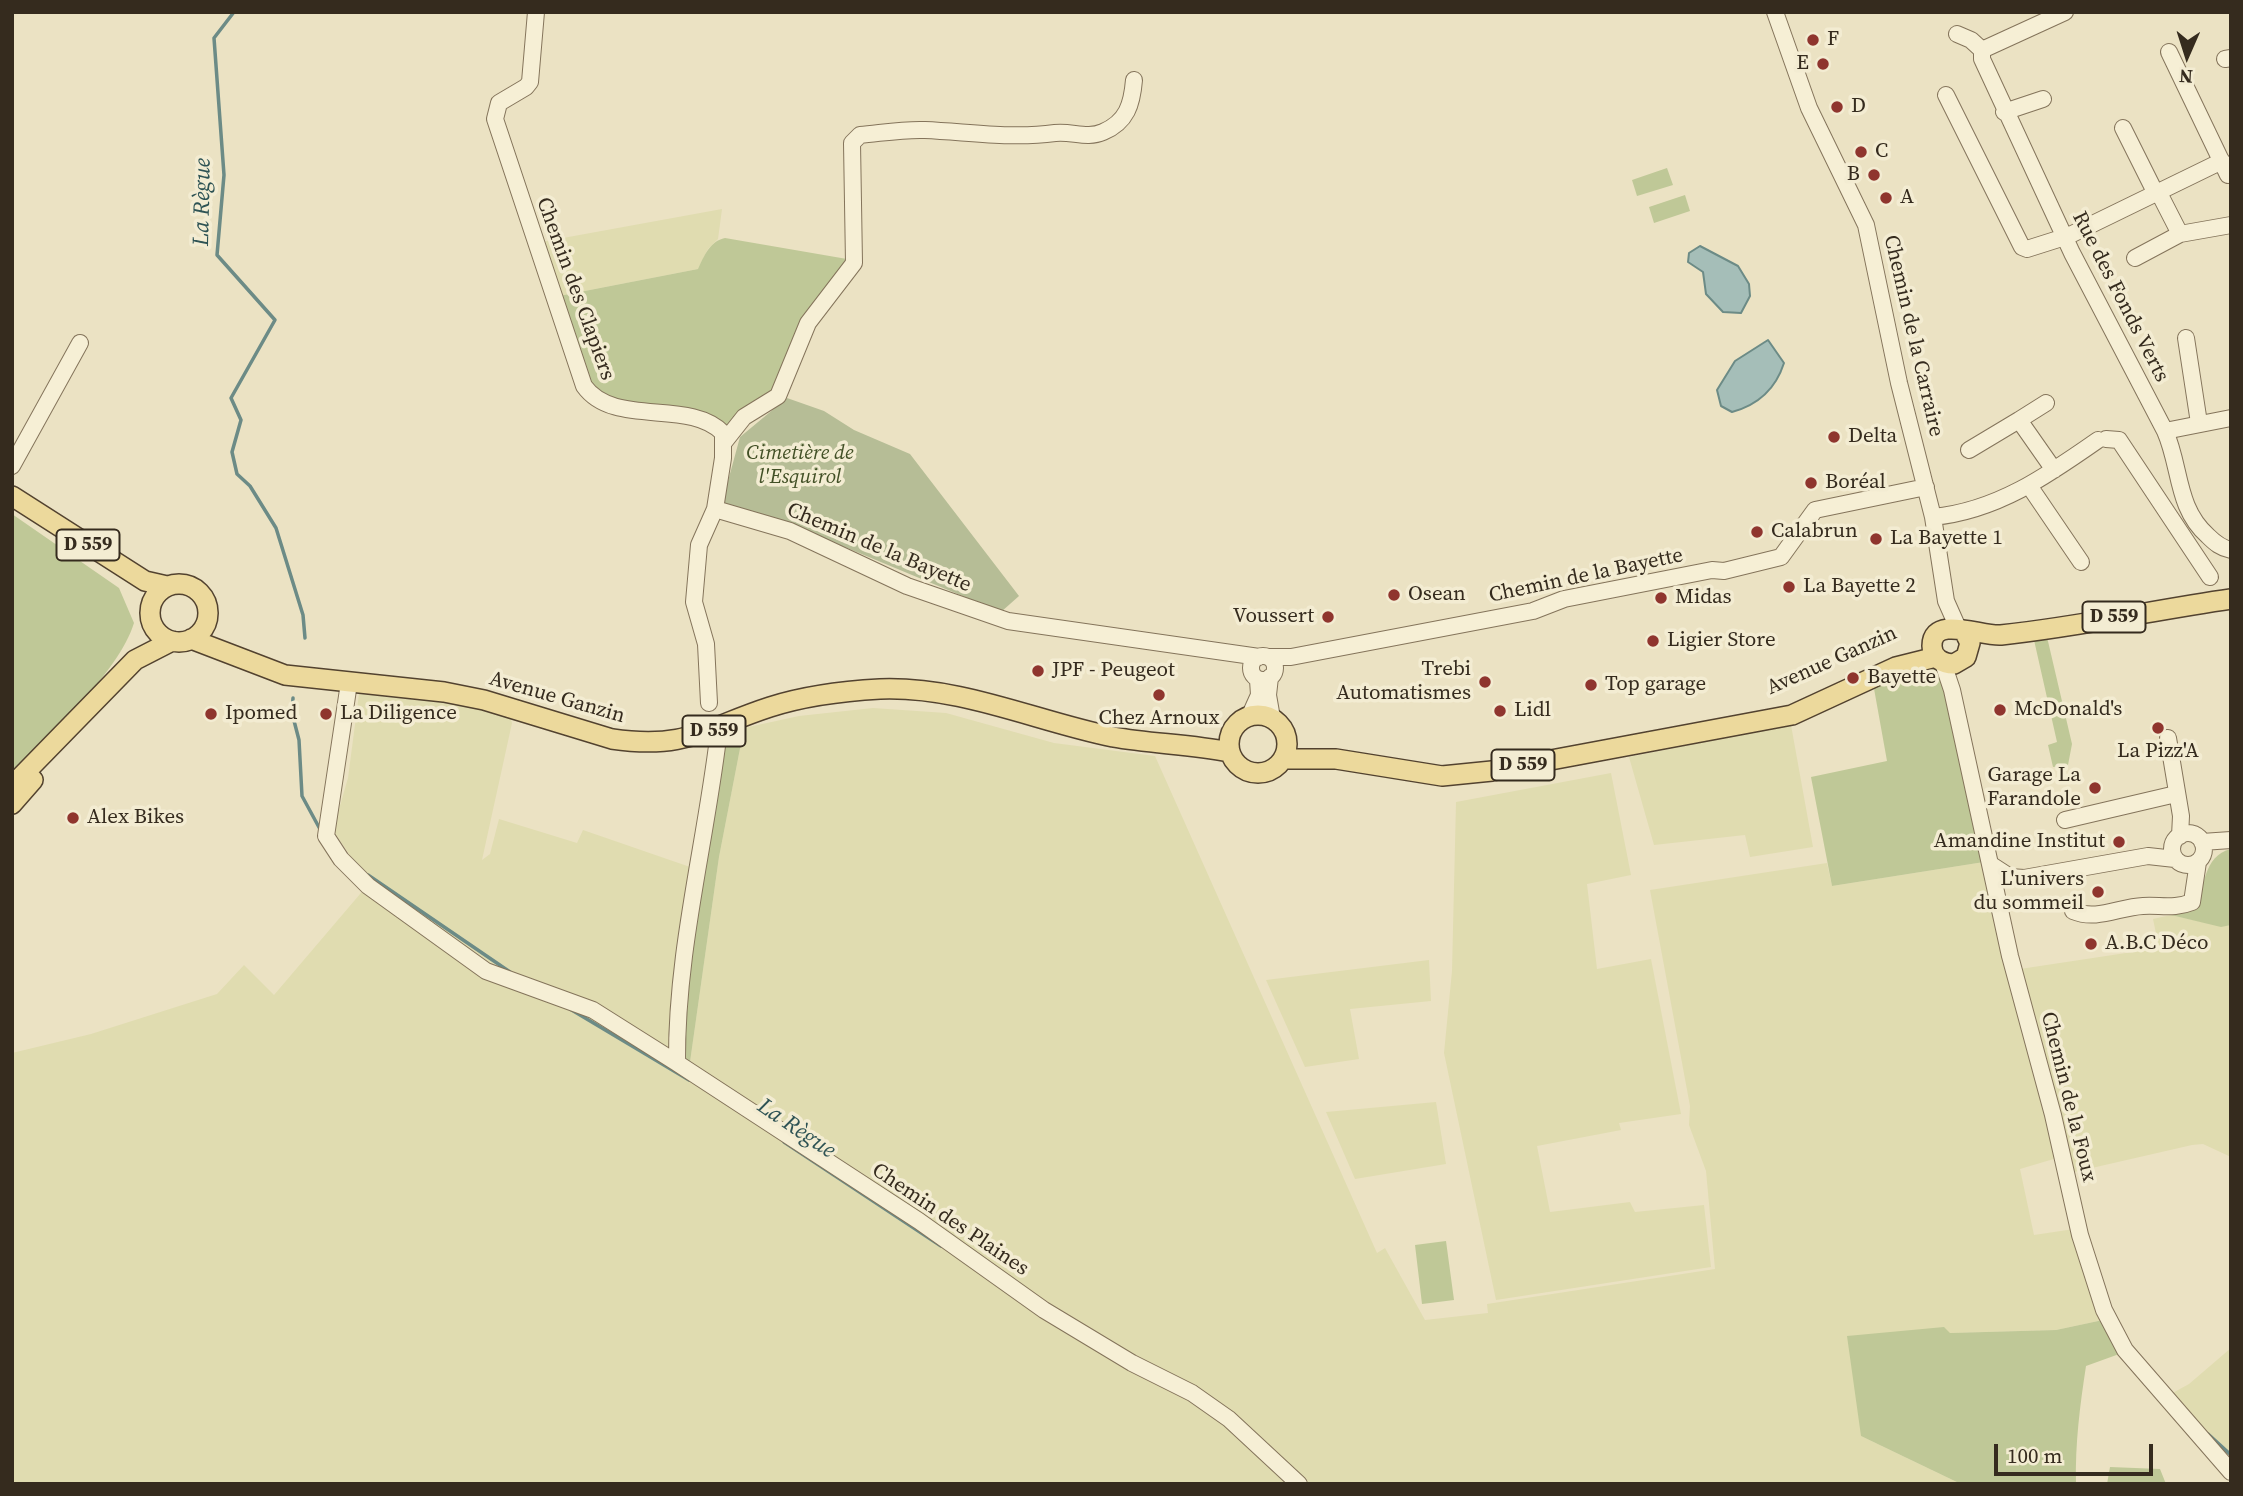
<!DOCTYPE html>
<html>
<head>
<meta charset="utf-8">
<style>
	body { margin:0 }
	#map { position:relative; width:2243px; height:1496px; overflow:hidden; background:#ebe2c3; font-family:"Source Serif 4",serif }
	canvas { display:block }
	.frame { position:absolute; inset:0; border:14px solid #352b1e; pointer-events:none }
	.north { position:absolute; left:2152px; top:21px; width:70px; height:70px; -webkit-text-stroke:5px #f3ecd2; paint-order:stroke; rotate:183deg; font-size:19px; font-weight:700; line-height:28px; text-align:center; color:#352b1e }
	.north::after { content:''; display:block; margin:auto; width:24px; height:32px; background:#352b1e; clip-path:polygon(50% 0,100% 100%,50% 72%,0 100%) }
	.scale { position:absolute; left:1994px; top:1444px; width:159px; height:32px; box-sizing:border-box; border:4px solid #352b1e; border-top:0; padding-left:9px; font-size:21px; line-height:24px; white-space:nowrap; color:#352b1e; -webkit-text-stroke:5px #f3ecd2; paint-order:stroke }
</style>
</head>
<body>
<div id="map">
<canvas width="2243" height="1496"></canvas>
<div class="frame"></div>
<div class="north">N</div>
<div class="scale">100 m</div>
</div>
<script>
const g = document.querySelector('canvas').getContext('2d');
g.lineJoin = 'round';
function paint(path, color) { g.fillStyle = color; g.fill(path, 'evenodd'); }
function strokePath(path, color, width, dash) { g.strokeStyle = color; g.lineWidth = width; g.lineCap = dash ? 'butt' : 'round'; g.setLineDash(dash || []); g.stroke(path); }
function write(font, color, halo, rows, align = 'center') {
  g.font = font + ' "Source Serif 4",serif'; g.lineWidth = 7; g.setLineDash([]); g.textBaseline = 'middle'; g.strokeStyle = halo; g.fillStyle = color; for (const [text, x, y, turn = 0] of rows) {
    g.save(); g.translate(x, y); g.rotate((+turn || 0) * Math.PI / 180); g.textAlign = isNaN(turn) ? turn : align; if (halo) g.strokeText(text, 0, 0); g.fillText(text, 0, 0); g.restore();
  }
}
paint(new Path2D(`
	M 722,209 L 718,239 L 708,249 L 698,269 L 559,296 L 541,242 Z
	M 359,694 L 446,700 L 510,716 L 512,723 L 482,860 L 490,854 L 499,819 L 577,843 L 583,830 L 693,868 L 673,1056 L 483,964 L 369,884 L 333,830 L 348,778 Z
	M 873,708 L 946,713 L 1054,743 L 1155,756 L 1377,1253 L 1385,1248 L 1425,1320 L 1488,1313 L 1487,1304 L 1715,1269 L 1706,1171 L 1689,1125 L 1690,1106 L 1650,890 L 1827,863 L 1832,886 L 1984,862 L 2057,1158 L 2020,1169 L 2034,1235 L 2074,1229 L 2103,1320 L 2056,1330 L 1950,1333 L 1861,1436 L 1961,1484 L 1304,1484 L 1254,1437 L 1043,1305 L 924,1215 L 690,1062 L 719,857 L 744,728 L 799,716 Z
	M 1791,725 L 1813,847 L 1750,857 L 1745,835 L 1654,845 L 1629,757 Z
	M 1611,773 L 1631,875 L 1587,884 L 1597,969 L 1651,959 L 1681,1114 L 1619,1123 L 1621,1130 L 1537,1146 L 1550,1212 L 1630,1202 L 1635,1212 L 1704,1205 L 1711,1267 L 1496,1300 L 1444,1053 L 1452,971 L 1456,802 Z
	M 366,887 L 440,944 L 591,1011 L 842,1175 L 1192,1395 L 1294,1484 L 12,1484 L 12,1053 L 91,1034 L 217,994 L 244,965 L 274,995 Z
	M 2171,915 L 2221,926 L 2231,925 L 2231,1157 L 2203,1144 L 2192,1145 L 2070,1173 L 2020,969 L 2159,948 L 2153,919 Z
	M 1429,960 L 1431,1001 L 1350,1009 L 1359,1059 L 1305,1067 L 1266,980 Z
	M 1436,1102 L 1446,1164 L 1355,1179 L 1326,1112 Z
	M 2231,1348 L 2231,1456 L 2169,1395 L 2189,1384 Z`), '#e0dcb0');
paint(new Path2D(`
	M 1667,168 L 1673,185 L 1637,196 L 1632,180 Z
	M 1685,195 L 1690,211 L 1654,223 L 1649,207 Z
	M 725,238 L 847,259 L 853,274 L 845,288 L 809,327 L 787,383 L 730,426 L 612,403 L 593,393 L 559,296 L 698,269 C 704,256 710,241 725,238 Z
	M 12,514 L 119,588 L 134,623 C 118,674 49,734 12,775 Z
	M 2047,637 L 2072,744 L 2068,765 L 2053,767 L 2048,745 L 2057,742 L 2034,640 Z
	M 1921,664 L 1936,670 L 1943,678 L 1984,862 L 1832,886 L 1811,777 L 1887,761 L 1873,683 Z
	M 744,728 L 719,857 L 690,1062 L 673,1056 L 712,738 Z
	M 2231,849 L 2231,925 L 2221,927 L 2171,915 L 2193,910 C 2206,889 2202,856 2231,849 Z
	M 1446,1241 L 1454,1300 L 1422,1304 L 1415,1245 Z
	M 2103,1320 L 2122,1353 L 2086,1366 C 2080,1405 2075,1444 2076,1484 L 1961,1484 L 1861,1436 L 1847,1336 L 1944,1327 L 1950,1333 L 2056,1330 Z
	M 2110,1467 L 2160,1469 L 2166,1484 L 2107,1484 Z`), '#bfc897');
paint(new Path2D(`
	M 787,398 L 824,411 L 854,430 L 910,454 L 1019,596 L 1001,612 L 811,533 L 722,503 L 740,437 Z`), '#b6bd96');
const water = new Path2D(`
	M 1700,246 L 1738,266 L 1749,284 L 1750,296 L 1741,313 L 1723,312 L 1706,294 L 1703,272 L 1688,262 L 1689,253 Z
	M 1768,340 L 1784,363 C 1776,388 1758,405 1732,412 L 1721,406 L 1717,390 L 1735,361 Z`);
paint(water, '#a5beb8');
strokePath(water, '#6c8b86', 2);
strokePath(new Path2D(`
	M 234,12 L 214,38 L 224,175 L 217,255 L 275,320 L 231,398 L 241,420 L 232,452 L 237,474 L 250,486 L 276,528 L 303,615 L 305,638
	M 293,698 L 292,713 L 299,740 L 302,796 L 321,831
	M 368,875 L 510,972
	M 570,1009 L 689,1080
	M 784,1142 L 941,1246
	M 2208,1434 L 2231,1455`), '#6c8b86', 3.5);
const minor = new Path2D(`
	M 536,12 L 530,82 L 526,87 L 499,103 L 495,119 L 584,386 C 614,428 689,398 723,433 L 723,458 L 715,509 L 699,545 L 694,602 L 706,644 L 709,703
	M 1775,12 L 1809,108 L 1866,225 L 1899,383 L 1933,517 L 1946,601 L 1958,628
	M 1957,34 L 1971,40 L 1982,50
	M 1982,50 L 1982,59 L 2072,253 L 2165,431 C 2181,467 2176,508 2208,536 C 2215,543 2221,548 2231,550
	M 1982,50 L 2065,12
	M 2169,52 L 2228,175
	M 2225,59 L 2231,58
	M 1946,95 L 2022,247 L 2027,249 L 2068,236 L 2222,161
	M 2004,112 L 2043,99
	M 2123,128 L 2156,194
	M 2180,234 L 2231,225
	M 2135,258 L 2180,234 L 2159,193
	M 2186,338 L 2199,423
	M 2019,420 L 2046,403
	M 2165,431 L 2231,418
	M 2106,439 L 2119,440 L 2210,577
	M 725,441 L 744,417 L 778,396 L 808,323 L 854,263 L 852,143 L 860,135 C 882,133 904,129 925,130 C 969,132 1012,139 1055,133 C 1072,131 1087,139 1103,132 C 1127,122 1132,104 1134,80
	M 1969,450 L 2019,420 L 2054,470
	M 12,466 L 80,343
	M 2030,487 L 2081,562
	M 715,509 L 790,531 L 907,586 L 1008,621 L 1259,657
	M 1933,517 C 1997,511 2048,475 2098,440
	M1251 668a12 12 0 1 1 24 0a12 12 0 1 1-24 0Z
	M 1269,657 L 1291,657 L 1533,611 L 1564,599 L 1712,570 L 1724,571 L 1781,557 L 1815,510 L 1926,487
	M 1943,663 L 1952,690 L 2010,956 L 2053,1115 L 2080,1235 L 2104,1310 L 2125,1350 L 2231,1472
	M 1270,677 L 1268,695 L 1272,718
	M 349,683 L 326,836 L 341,859 L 368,886 L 486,971 L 593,1010 L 677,1063
	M 1250,715 L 1259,695 L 1258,680
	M 715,730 L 718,738 C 705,846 676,953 677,1063 L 919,1221 L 1044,1310 L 1132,1363 L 1192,1393 L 1229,1419 L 1299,1484
	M 2168,738 L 2181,816 L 2180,836
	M 2065,820 L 2176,794
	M2172 849a16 16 0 1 1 32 0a16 16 0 1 1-32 0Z
	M 2202,842 L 2231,840
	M 1990,864 L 2010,877 L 2024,878 L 2148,856 L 2175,859
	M 2073,911 C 2097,921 2119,907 2143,906 C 2161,905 2175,909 2192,902 L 2198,862`);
const major = new Path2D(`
	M 12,496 L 145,581 L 167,586
	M150 613a29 29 0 1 1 58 0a29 29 0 1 1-58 0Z
	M 1964,631 L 1970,643 L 1966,657 L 1954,664 C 1943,664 1932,658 1932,646 C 1932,614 1982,637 2001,635 C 2078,627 2154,610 2231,599
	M 191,639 L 285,675 L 444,692 L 484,700 L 612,739 C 687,750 705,728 770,707 C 804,696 844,691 880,689 C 961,686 1035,721 1113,737 C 1152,744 1191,744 1229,752
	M1229 744a29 29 0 1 1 58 0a29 29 0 1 1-58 0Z
	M 1283,759 L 1336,759 L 1442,776 L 1492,771 L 1792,715 L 1896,667 L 1936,657
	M 12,786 L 135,660 L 172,641
	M 12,804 L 33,780`);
strokePath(minor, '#84745b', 18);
strokePath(major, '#52422f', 22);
strokePath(minor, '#f6efd5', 16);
strokePath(major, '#ecd99c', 19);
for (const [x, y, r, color] of [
	[1813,40,7,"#8f352e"],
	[1823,64,7,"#8f352e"],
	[1837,107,7,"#8f352e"],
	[1861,152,7,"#8f352e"],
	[1874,175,7,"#8f352e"],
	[1886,198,7,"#8f352e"],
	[1834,437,7,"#8f352e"],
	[1811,483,7,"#8f352e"],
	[1757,532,7,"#8f352e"],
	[1876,539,7,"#8f352e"],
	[1789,587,7,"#8f352e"],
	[1394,595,7,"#8f352e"],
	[1661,598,7,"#8f352e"],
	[1328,617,7,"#8f352e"],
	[1653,641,7,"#8f352e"],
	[1038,671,7,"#8f352e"],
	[1853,678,7,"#8f352e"],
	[1485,682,7,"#8f352e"],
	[1591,685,7,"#8f352e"],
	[1159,695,7,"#8f352e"],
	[2000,710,7,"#8f352e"],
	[1500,711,7,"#8f352e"],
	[211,714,7,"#8f352e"],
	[326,714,7,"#8f352e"],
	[2158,728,7,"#8f352e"],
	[2095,788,7,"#8f352e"],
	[73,818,7,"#8f352e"],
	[2119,842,7,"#8f352e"],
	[2098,892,7,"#8f352e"],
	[2091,944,7,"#8f352e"]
]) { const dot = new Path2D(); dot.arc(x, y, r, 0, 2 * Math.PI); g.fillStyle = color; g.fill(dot); strokePath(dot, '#f3ecd2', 2.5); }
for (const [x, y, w] of [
	[88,545,63],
	[2114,617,63],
	[714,731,63],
	[1523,765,63]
]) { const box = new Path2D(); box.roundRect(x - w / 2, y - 15.5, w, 31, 5); g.fillStyle = '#f3ecd2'; g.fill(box); strokePath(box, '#352b1e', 2); }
write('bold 19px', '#352b1e', null, [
	["D 559",88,545],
	["D 559",2114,617],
	["D 559",714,731],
	["D 559",1523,765]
]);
write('21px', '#352b1e', '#f3ecd2', [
	["F",1827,40],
	["E",1809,64,"right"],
	["D",1851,107],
	["C",1875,152],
	["B",1860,175,"right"],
	["A",1900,198],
	["Delta",1848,437],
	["Boréal",1825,483],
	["Calabrun",1771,532],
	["La Bayette 1",1890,539],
	["La Bayette 2",1803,587],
	["Osean",1408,595],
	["Midas",1675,598],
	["Voussert",1314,617,"right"],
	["Ligier Store",1667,641],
	["Trebi",1471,670,"right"],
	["Automatismes",1471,694,"right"],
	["JPF - Peugeot",1052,671],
	["Bayette",1867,678],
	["Top garage",1605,685],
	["McDonald's",2014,710],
	["Lidl",1514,711],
	["Ipomed",225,714],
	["La Diligence",340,714],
	["Chez Arnoux",1159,719,"center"],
	["La Pizz'A",2158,752,"center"],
	["Garage La",2081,776,"right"],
	["Farandole",2081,800,"right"],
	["Alex Bikes",87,818],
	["Amandine Institut",2105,842,"right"],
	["L'univers",2084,880,"right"],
	["du sommeil",2084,904,"right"],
	["A.B.C Déco",2105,944]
], 'left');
write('21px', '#352b1e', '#f3ecd2', [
	["Chemin des Clapiers",575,289,70],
	["Rue des Fonds Verts",2120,297,63],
	["Chemin de la Carraire",1913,336,77],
	["Chemin de la Bayette",879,548,23],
	["Chemin de la Bayette",1586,576,-12],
	["Avenue Ganzin",1832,661,-24],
	["Avenue Ganzin",557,698,16],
	["Chemin de la Foux",2068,1097,76],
	["Chemin des Plaines",950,1220,34]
]);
write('italic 21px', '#425026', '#f3ecd2', [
	["Cimetière de",800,454],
	["l'Esquirol",800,478]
]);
write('italic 23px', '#2e5354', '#f3ecd2', [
	["La Règue",203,202,-89],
	["La Règue",796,1129,34]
]);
</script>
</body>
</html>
